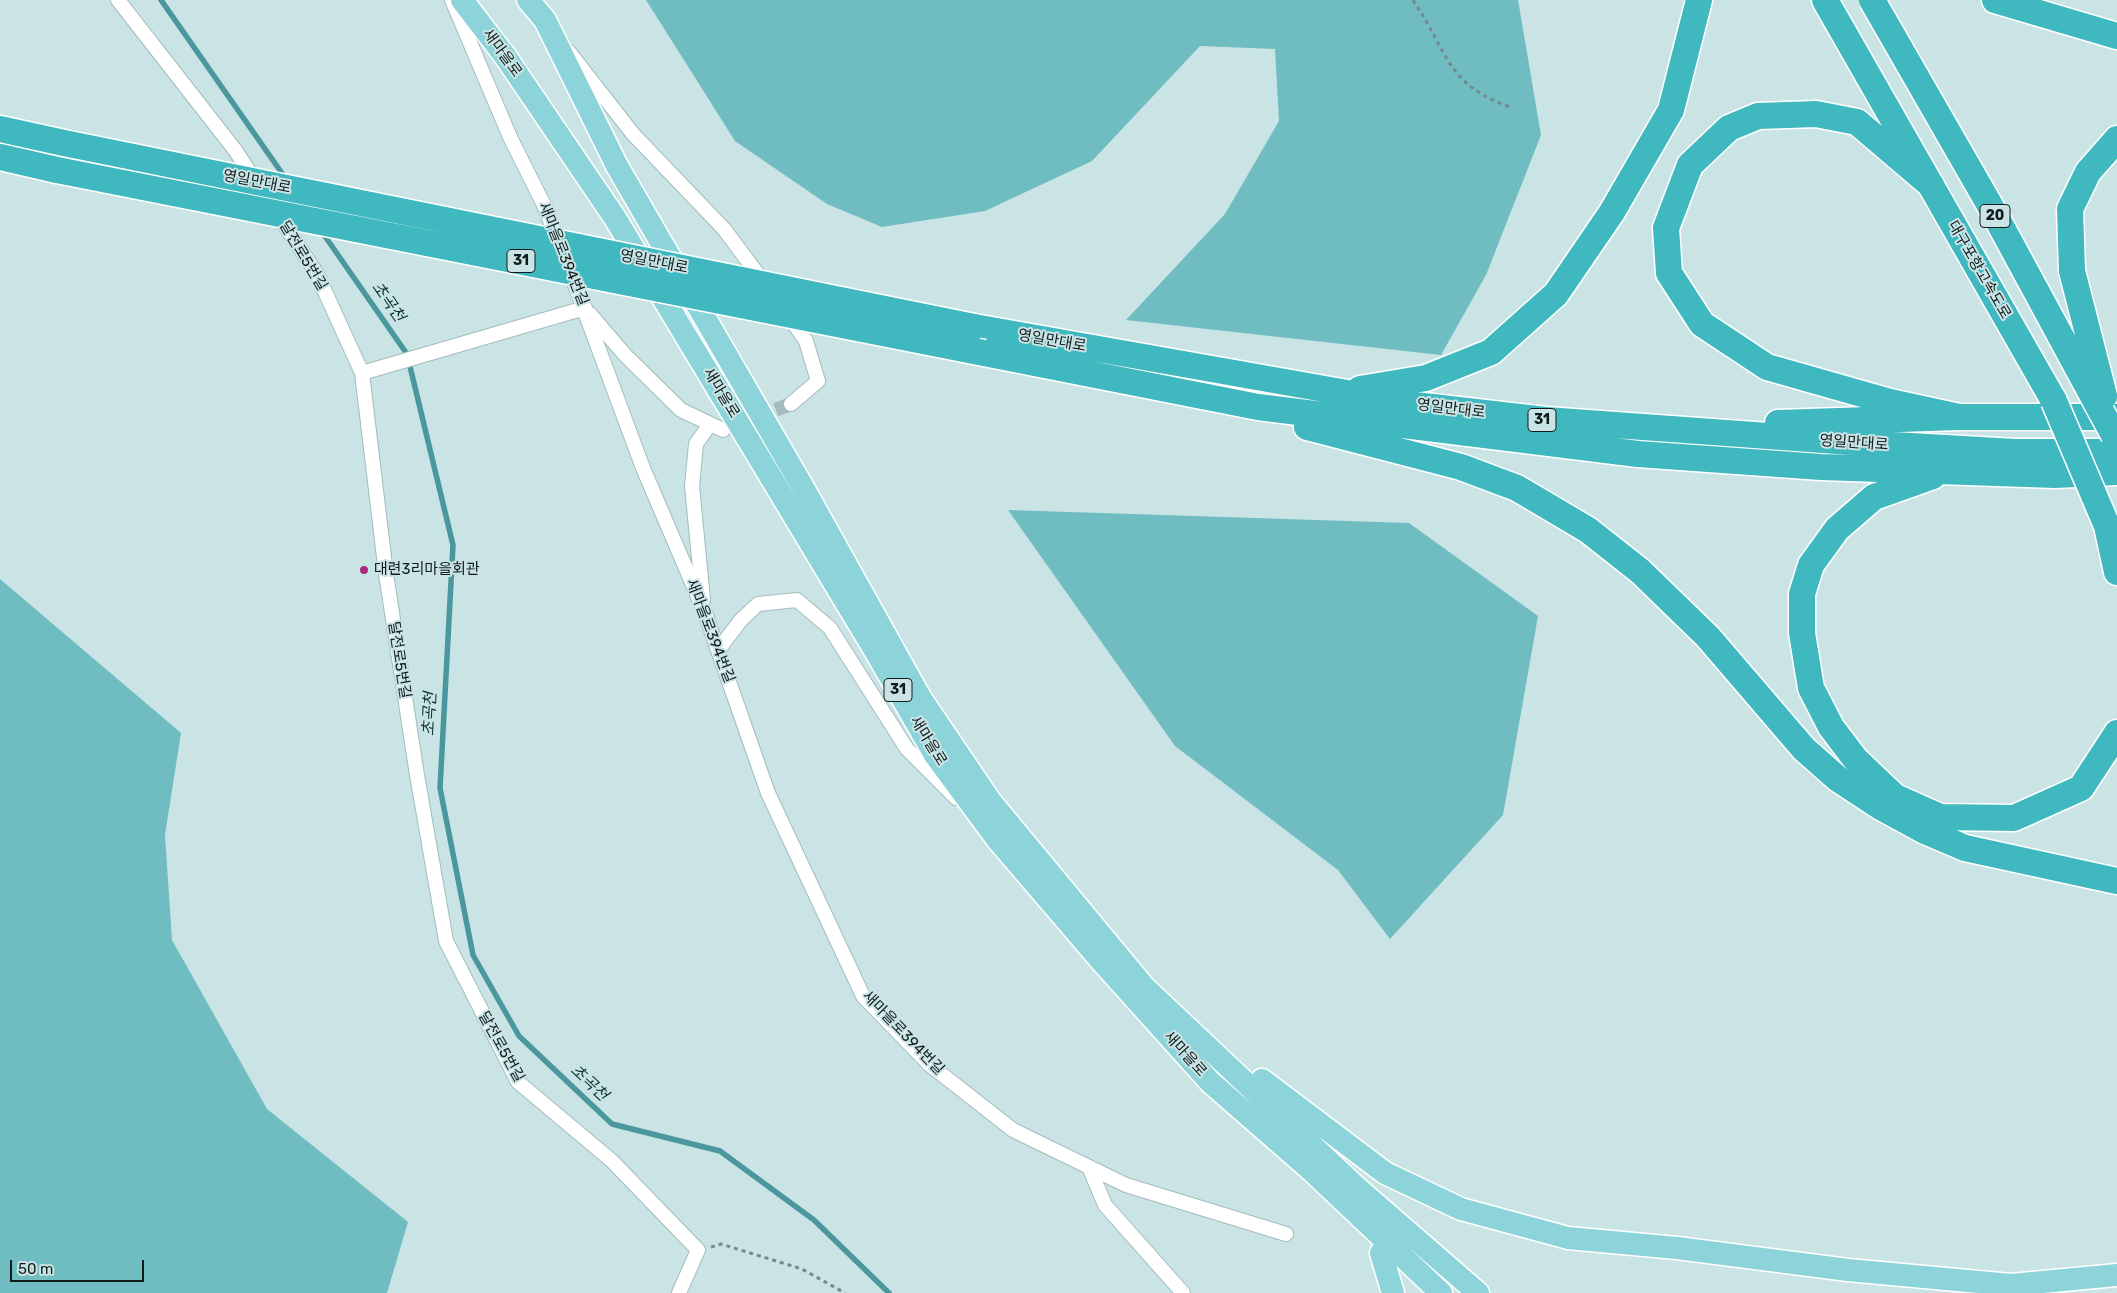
<!DOCTYPE html>
<html>
<head>
<meta charset="utf-8">
<style>
	body { margin:0 }
	#map { position:relative; width:2117px; height:1293px; overflow:hidden; background:#cae4e6; font-family:Rubik,sans-serif }
	canvas { display:block }
	.scale { position:absolute; left:10px; top:1260px; width:134px; height:22px; box-sizing:border-box; border:2px solid #111b1b; border-top:0; padding-left:6px; font-size:15px; line-height:18px; white-space:nowrap; color:#111b1b; -webkit-text-stroke:4px #cae4e6; paint-order:stroke }
</style>
</head>
<body>
<div id="map">
<canvas width="2117" height="1293"></canvas>
<div class="scale">50 m</div>
</div>
<script>
const g = document.querySelector('canvas').getContext('2d');
g.lineJoin = 'round';
function paint(path, color) { g.fillStyle = color; g.fill(path, 'evenodd'); }
function strokePath(path, color, width, dash) { g.strokeStyle = color; g.lineWidth = width; g.lineCap = dash ? 'butt' : 'round'; g.setLineDash(dash || []); g.stroke(path); }
function write(font, color, halo, rows, align = 'center') {
  g.font = font + ' Rubik,"Noto Sans KR",sans-serif'; g.lineWidth = 4; g.setLineDash([]); g.textBaseline = 'middle'; g.strokeStyle = halo; g.fillStyle = color; for (const [text, x, y, turn = 0] of rows) {
    g.save(); g.translate(x, y); g.rotate((+turn || 0) * Math.PI / 180); g.textAlign = isNaN(turn) ? turn : align; if (halo) g.strokeText(text, 0, 0); g.fillText(text, 0, 0); g.restore();
  }
}
paint(new Path2D(`
	M 646,0 L 1518,0 L 1541,135 L 1486,275 L 1441,355 L 1126,320 L 1225,214 L 1279,121 L 1275,49 L 1200,46 L 1092,161 L 985,211 L 882,227 L 827,204 L 735,141 Z
	M 1008,510 L 1409,523 L 1538,616 L 1503,815 L 1390,939 L 1338,870 L 1175,746 Z
	M 0,579 L 181,733 L 165,835 L 172,940 L 267,1109 L 408,1222 L 387,1293 L 0,1293 Z`), '#6fbcc1');
strokePath(new Path2D(`
	M 161,0 L 286,179
	M 322,232 L 407,354 L 453,545 L 440,788 L 473,955 L 519,1036 L 612,1124 L 720,1151 L 814,1220 L 889,1293`), '#4a989d', 5.5);
strokePath(new Path2D(`
	M 756,417 L 791,404`), '#a5bcbd', 14, [14, 7]);
const street = new Path2D(`
	M 118,0 L 235,150 L 317,274 L 362,373 L 386,574 L 417,775 L 446,941 L 518,1082 L 612,1161 L 698,1250 L 679,1293
	M 452,0 L 510,137 L 544,205 L 560,246
	M 569,52 L 633,134 L 724,229 L 765,284
	M 569,269 L 643,468 L 705,613 L 768,793 L 863,996 L 930,1065 L 1013,1130 L 1126,1185 L 1286,1234
	M 590,314 L 625,355 L 681,410 L 723,430
	M 788,315 L 806,341 L 818,381 L 791,404
	M 362,373 L 585,308
	M 703,600 L 692,486 L 696,444 L 710,424
	M 718,650 L 741,620 L 758,604 L 797,600 L 830,628 L 907,749 L 956,798
	M 1089,1167 L 1105,1205 L 1183,1293`);
const primary = new Path2D(`
	M 462,0 L 505,56 L 615,218 L 876,652 L 935,755 L 997,839 L 1104,964 L 1210,1082 L 1312,1171 L 1441,1293
	M 528,0 L 545,20 L 617,166 L 805,491 L 921,699 L 990,801 L 1144,987 L 1356,1187 L 1478,1293
	M 1262,1080 L 1385,1173 L 1461,1209 L 1568,1238 L 1677,1248 L 1848,1270 L 2011,1285 L 2117,1275
	M 1381,1253 L 1393,1293`);
const highway = new Path2D(`
	M 1825,0 L 2054,401
	M 1995,0 L 2117,36
	M 0,129 L 64,143
	M 0,157 L 57,170
	M 1931,185 L 1857,122 L 1816,114 L 1758,116 L 1729,128 L 1690,165 L 1666,228 L 1669,273 L 1702,324 L 1767,367 L 1890,402 L 1959,417
	M 2072,271 L 2070,209 L 2088,172 L 2117,139
	M 974,327 L 1415,405 L 1546,420 L 1893,445 L 2015,452 L 2117,452
	M 984,353 L 1258,407 L 1638,454 L 1821,467 L 2055,475 L 2117,472
	M 1360,389 L 1426,378 L 1491,352 L 1556,294 L 1612,212 L 1671,110 L 1699,0
	M 1778,423 L 1959,417 L 2117,417
	M 1307,427 L 1461,467 L 1517,488 L 1588,530 L 1640,571 L 1708,637 L 1804,749 L 1838,779 L 1879,806 L 1925,831 L 1965,848 L 2117,881
	M 1933,476 L 1874,497 L 1837,529 L 1811,565 L 1802,594 L 1802,633 L 1811,688 L 1831,727 L 1856,760 L 1895,797 L 1940,817 L 2014,818 L 2081,788 L 2117,733
	M 2107,526 L 2117,572`);
strokePath(street, '#a3bcbd', 16);
strokePath(primary, '#fff', 25);
strokePath(highway, '#fff', 29);
strokePath(new Path2D(`
	M 1413,0 C 1449,53 1445,85 1513,108
	M 711,1247 L 721,1244 L 802,1269 L 845,1293`), '#778a8b', 3, [4, 4]);
strokePath(street, '#fff', 14);
strokePath(primary, '#8cd4d9', 22);
strokePath(highway, '#40b8bf', 26);
const highwayBridge = new Path2D(`
	M 1872,0 L 1988,202 L 2114,435
	M 64,143 L 974,327
	M 57,170 L 984,353
	M 2072,271 L 2104,396
	M 2054,401 L 2107,526`);
strokePath(highwayBridge, '#fff', 29, []);
strokePath(highwayBridge, '#40b8bf', 26);
for (const [x, y, r, color] of [
	[364,570,5,"#a7297a"]
]) { const dot = new Path2D(); dot.arc(x, y, r, 0, 2 * Math.PI); g.fillStyle = color; g.fill(dot); strokePath(dot, '#cae4e6', 2); }
for (const [x, y, w] of [
	[1995,216,30],
	[521,261,28],
	[1542,420,28],
	[898,690,28]
]) { const box = new Path2D(); box.roundRect(x - w / 2, y - 11.5, w, 23, 4); g.fillStyle = '#cae4e6'; g.fill(box); strokePath(box, '#111b1b', 1); }
write('bold 14px', '#111b1b', null, [
	["20",1995,216],
	["31",521,261],
	["31",1542,420],
	["31",898,690]
]);
write('15px', '#111b1b', '#cae4e6', [
	["새마을로",502,53,54],
	["영일만대로",257,182,11],
	["새마을로394번길",563,254,68],
	["달전로5번길",303,256,59],
	["영일만대로",654,262,11],
	["대구포항고속도로",1979,270,60],
	["영일만대로",1052,341,10],
	["새마을로",721,393,59],
	["영일만대로",1451,409,7],
	["영일만대로",1854,443,4],
	["새마을로394번길",710,631,69],
	["달전로5번길",399,660,81],
	["새마을로",928,741,58],
	["새마을로394번길",903,1033,46],
	["달전로5번길",501,1047,61],
	["새마을로",1185,1054,48]
]);
write('15px', '#111b1b', '#cae4e6', [
	["대련3리마을회관",374,570]
], 'left');
write('italic 16px', '#0d3436', '#cae4e6', [
	["초곡천",388,302,55],
	["초곡천",430,714,-87],
	["초곡천",589,1083,43]
]);
</script>
</body>
</html>
